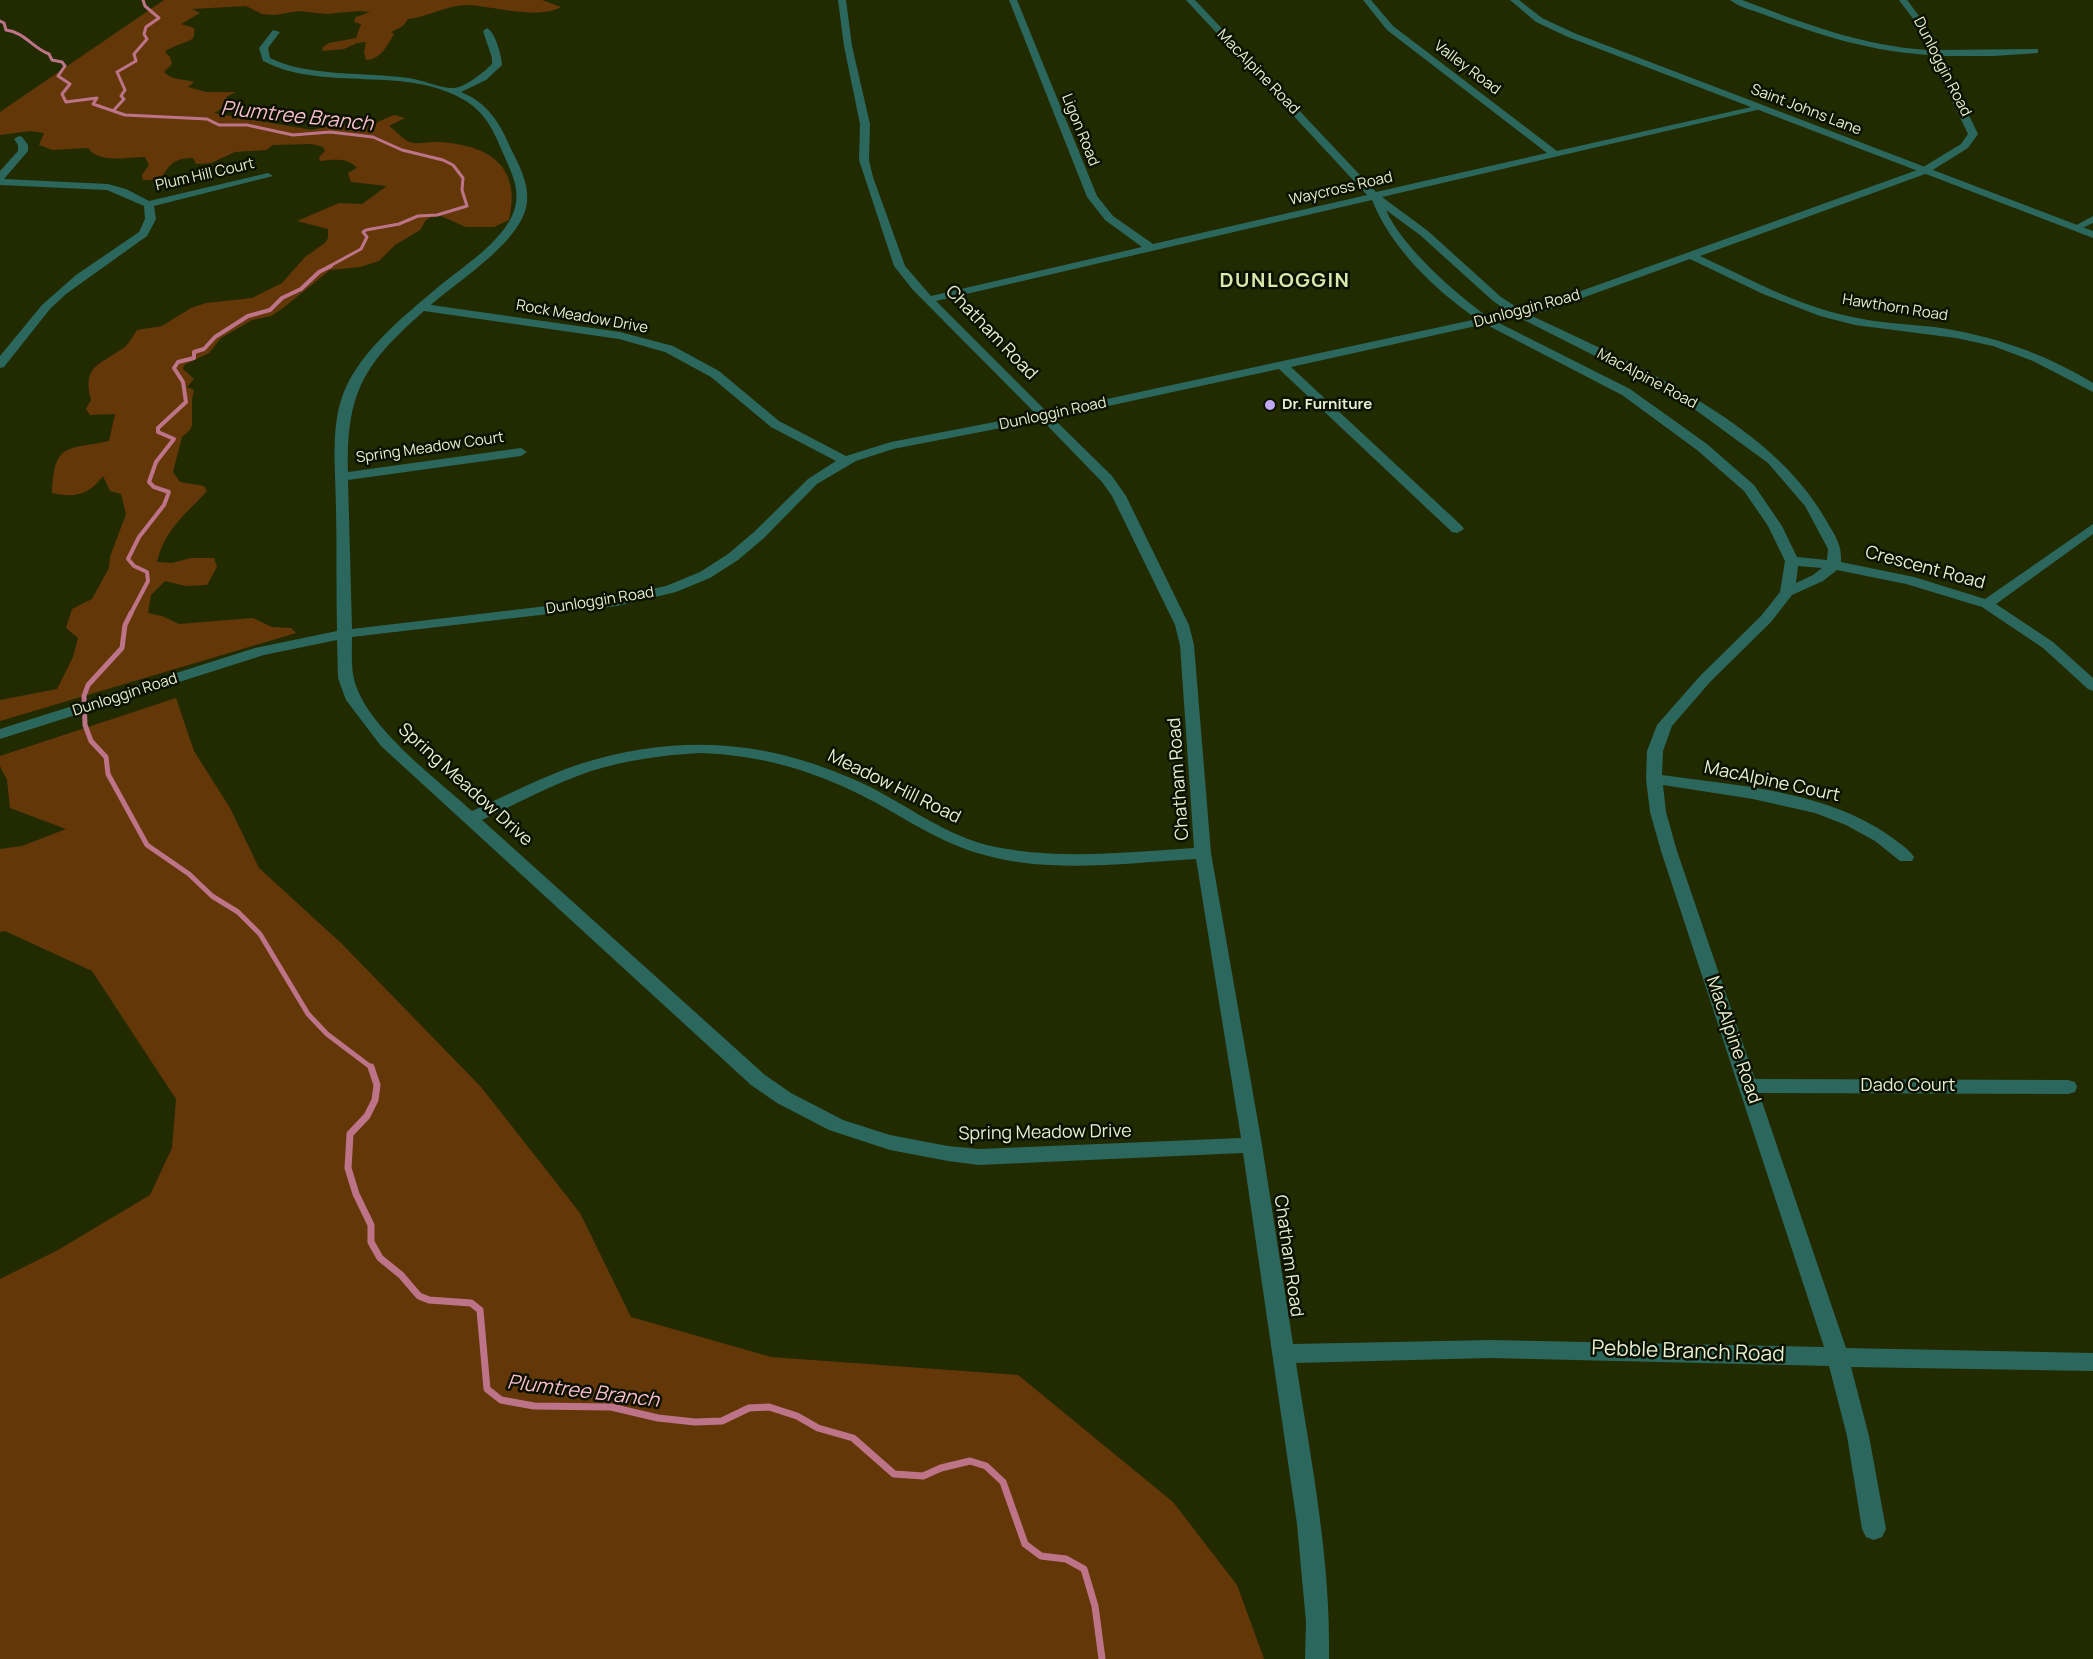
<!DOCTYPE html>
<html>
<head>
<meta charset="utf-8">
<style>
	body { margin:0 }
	canvas { display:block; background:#222a00 }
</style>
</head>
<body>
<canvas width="2093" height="1659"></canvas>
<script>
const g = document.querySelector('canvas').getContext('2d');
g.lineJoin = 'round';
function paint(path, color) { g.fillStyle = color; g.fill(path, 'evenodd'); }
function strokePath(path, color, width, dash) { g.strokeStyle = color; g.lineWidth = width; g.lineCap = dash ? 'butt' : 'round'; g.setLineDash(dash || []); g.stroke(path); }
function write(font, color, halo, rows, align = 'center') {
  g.font = font + ' Manrope,sans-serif'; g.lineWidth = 5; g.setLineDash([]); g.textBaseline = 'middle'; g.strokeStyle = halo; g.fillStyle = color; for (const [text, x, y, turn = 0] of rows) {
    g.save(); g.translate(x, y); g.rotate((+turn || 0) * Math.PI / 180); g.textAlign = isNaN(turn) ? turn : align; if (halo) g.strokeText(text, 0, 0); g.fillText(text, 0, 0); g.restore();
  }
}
paint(new Path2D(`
	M 164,0 L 542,0 L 561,7 C 539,20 492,6 468,5 C 449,4 428,17 408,19 L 403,26 L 391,32 L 394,34 C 388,44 381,60 366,60 L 364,53 L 366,42 L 357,43 L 344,49 L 322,51 L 323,47 L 329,43 L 356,38 L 361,24 L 354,22 L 356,17 L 370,12 L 359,11 L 326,14 L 299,11 L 275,15 L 262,14 L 246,6 L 192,9 L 200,13 L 181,24 L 194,28 C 194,31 195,35 193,38 C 190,42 171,46 165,52 L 170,57 L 172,64 L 164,72 C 171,80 184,79 194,82 L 188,87 L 206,92 L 236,92 L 226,97 L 234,102 L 214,113 L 312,130 L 333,125 L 368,126 L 394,115 L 405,118 L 389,126 C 395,130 401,137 407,141 C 416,146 430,141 439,142 C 489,145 522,166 509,220 L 494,227 L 466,227 L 441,216 L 431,217 L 426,220 L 420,230 L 395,245 L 379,261 L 360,267 L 330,270 L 283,308 L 271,316 L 252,320 L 221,338 L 209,353 L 184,365 L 183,369 L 194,379 L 187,387 L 194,390 L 192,399 L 192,425 L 190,430 L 182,437 L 173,472 L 180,482 L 204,486 L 207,491 C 185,515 165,529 157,562 L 172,563 L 191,558 L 214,558 L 217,567 L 207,585 L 186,586 L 165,581 L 151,595 L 148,613 L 162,616 L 179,624 L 253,618 L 272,627 L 291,628 L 296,633 L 0,721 L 0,700 L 57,689 L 73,657 L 78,638 L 66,628 L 72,609 L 92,599 L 109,568 L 110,557 L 126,514 L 121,494 L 110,491 L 103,476 C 89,495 75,498 52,493 C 54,442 67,450 109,441 L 115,414 L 90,415 L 86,409 L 91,400 C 82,366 99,365 122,349 C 128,346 133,336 137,330 L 162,326 L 191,308 L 206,303 L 252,298 L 282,283 L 305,257 L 325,243 L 328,238 L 328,229 L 297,221 L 339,203 L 362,204 L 387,186 L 351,182 L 348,173 L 357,168 C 347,157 333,160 320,161 L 319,157 L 325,151 L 323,147 L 312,144 L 273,145 L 266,150 L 235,152 L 211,163 L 196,164 L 193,158 C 178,158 170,162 163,176 L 153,180 L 143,180 L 142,175 L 149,165 L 145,157 C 128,157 99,164 88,148 L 53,150 L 39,145 L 44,133 L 30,131 L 0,135 L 0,112 Z
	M 176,698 L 194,751 L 230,808 L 259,868 L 342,944 L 481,1087 L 580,1213 L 631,1317 L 771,1357 L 1018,1375 L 1173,1502 L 1237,1585 L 1264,1659 L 0,1659 L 0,1279 L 58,1250 L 150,1195 L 172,1148 L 176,1099 L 92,971 L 5,931 L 0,932 L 0,849 L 22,846 L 66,829 L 10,808 L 7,780 L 0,766 L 0,756 Z`), '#643709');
strokePath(new Path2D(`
	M 0,21 L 4,23 L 6,30 C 24,32 33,48 49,54 L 52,60 L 62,62 L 65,66 L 58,76 L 70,84 L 62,94 L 66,102 L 97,98 L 93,104 L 125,115 L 207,119 L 219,125 L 247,125 L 293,135 L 330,132 L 373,137 L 402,150 L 443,160 L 453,165 L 463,178 L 462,190 L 467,206 L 437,215 L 418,216 L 399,224 L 366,230 L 363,232 L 367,237 L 361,249 L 328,267
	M 113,111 L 124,99 L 121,96 L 125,90 L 117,72 L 136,61 L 134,54 L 147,39 L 144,34 L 146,27 L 159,18 L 145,6 L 143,0`), '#bd7489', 3);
strokePath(new Path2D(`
	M 130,615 L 148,581 L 147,572 L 134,566 L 128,559 L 139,537 L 164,505 L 169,492 L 154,487 L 149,482 L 156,462 L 174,439 L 158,432 L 158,428 L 186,402 L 183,382 L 174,368 L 178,362 L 194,358 L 194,352 L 204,349 L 215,337 L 248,316 L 270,310 L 282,298 L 301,289 L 319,272 L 331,266`), '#bd7489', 4);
strokePath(new Path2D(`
	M 131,613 L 125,625 L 122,648 L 88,685 L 84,696 L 85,725 L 91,741 L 106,757 L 108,774 L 147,845 L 189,874 L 212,896 L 238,912 L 260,934 L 308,1014 L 327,1034 L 372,1068`), '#bd7489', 5);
strokePath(new Path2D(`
	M 371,1067 L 377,1085 L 375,1100 L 367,1116 L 350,1134 L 348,1168 L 356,1194 L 371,1225 L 371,1242 L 380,1258 L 401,1275 L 419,1296 L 429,1300 L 471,1303 L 480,1310 L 487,1389 L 501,1400 L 534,1406 L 611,1407 L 658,1418 L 695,1422 L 722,1421 L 749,1408 L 769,1407 L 797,1416 L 818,1428 L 853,1438 L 894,1474 L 923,1476 L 941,1468 L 970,1461 L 986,1466 L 1003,1482 L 1025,1544 L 1041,1556 L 1066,1559 L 1084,1569 L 1095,1606 L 1102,1659`), '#bd7489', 7);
paint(new Path2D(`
	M 838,0 L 846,0 L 852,46 L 870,124 L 869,160 L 873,177 L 905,266 L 931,296 L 1142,247 L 1105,220 L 1087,197 L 1009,0 L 1017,0 L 1097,196 L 1113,216 L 1153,244 L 1367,195 L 1186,0 L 1195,0 L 1376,192 L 1547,153 L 1387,30 L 1363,0 L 1371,0 L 1393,26 L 1557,151 L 1760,105 L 1760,109 L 1757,110 L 1382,197 L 1428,231 L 1501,297 L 1521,310 L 1542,305 L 1920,169 L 1961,144 L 1968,134 L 1930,55 C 1874,52 1821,36 1768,16 C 1756,11 1740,8 1730,0 L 1742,0 C 1803,23 1862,46 1928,50 L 1914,20 L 1899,0 L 1907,0 L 1922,20 L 1937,50 L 2038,49 L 2038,53 L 1994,56 L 1940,56 L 1978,134 L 1968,148 L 1928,173 L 1700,256 C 1748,278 1796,305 1848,316 C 1876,323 1906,324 1934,327 C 1991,335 2044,353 2093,383 L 2093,392 L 2033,361 L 1993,346 L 1956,338 L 1855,325 L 1820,316 L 1763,294 L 1690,259 L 1549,310 L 1530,315 C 1629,362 1771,421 1826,520 C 1835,536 1842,544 1841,562 L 1914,577 L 1985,599 L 2093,524 L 2093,534 L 1996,604 L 2053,642 L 2093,678 L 2093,691 L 2088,689 L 2043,648 L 1982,607 L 1906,584 L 1837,570 L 1823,581 L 1792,595 L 1771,622 L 1710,682 L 1672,726 L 1663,751 L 1662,775 C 1740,786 1833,791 1898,842 C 1904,846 1910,851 1914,857 L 1912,861 L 1900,861 L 1875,841 L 1846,825 L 1815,813 L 1753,799 L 1663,785 L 1666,812 L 1677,851 L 1755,1079 L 2068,1080 L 2075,1082 L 2077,1087 L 2075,1092 L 2068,1094 L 1759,1093 L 1846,1348 L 2093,1353 L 2093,1371 L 1851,1367 L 1869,1436 L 1886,1529 L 1882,1537 L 1874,1540 L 1866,1537 L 1862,1529 L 1847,1436 L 1829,1366 L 1490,1358 L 1296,1363 C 1311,1461 1331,1560 1329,1659 L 1305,1659 L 1306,1622 L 1297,1524 L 1243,1153 L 979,1165 L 948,1161 L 890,1150 L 829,1130 L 777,1103 L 751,1085 L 381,746 L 346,700 L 338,678 L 337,640 L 264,655 L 0,739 L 0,729 L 255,648 L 337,631 C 336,590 337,549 336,509 C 336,469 329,424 346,387 C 365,347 404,316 437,288 C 462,267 511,237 516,203 C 519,185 509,167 502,151 C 494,131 485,113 466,101 C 406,64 325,93 263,61 L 259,48 L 273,30 L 280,32 L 268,48 L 270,58 C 308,77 365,72 408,78 C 419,79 444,89 453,88 C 465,88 484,72 492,64 L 492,58 L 483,31 L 487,28 C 496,33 501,55 502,65 L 486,80 L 461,92 C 488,103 500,123 511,149 C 519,165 529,183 527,202 C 523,241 459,280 431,305 L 620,332 L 673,346 L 719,371 L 779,421 L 846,456 L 891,442 L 1036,414 L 913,290 L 894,266 L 859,160 L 860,124 L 844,46 ZM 1372,200 C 1391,248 1435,290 1477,319 L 1047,412 L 936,301 ZM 1386,210 L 1420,235 L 1493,301 L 1509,312 L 1488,317 C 1457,295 1401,246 1386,210 ZM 424,311 L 619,339 L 665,352 L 711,377 L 771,427 L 836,461 L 808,479 L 754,532 L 728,554 L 700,572 L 666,586 L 598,600 L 352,629 L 348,480 L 521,456 L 527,452 L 521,448 L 348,472 C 346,391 365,363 424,311 ZM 1518,317 L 1682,400 L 1768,463 L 1805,506 L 1828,549 L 1827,560 L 1797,557 L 1782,526 L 1754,485 L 1707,444 L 1630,389 L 1497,322 ZM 1485,324 L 1622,395 L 1697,450 L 1744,491 L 1768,526 L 1785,561 L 1780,592 L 1761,616 L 1700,676 L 1657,725 L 1647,751 L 1646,779 L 1650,812 L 1661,851 L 1824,1347 L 1490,1340 L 1293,1344 L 1262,1145 L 1211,853 L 1194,645 L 1189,625 L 1126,496 L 1112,476 L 1053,418 L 1279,369 L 1452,532 L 1457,533 L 1464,529 L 1462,526 L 1291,367 ZM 1042,420 L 1102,482 L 1112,496 L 1175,625 L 1180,645 L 1194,848 C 1126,852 1055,861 987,845 C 939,833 898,798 853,779 C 762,739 675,734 580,764 C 543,776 508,795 472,811 C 437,779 365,726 354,679 C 351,666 352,651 352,637 L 617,606 L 676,592 L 710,578 L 738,560 L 764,538 L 817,484 L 856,461 L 893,449 ZM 1798,566 L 1822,568 L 1813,575 L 1796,583 ZM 700,753 C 758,755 809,769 861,795 C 899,814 933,839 974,852 C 1045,875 1123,863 1196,859 L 1241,1138 L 979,1149 L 948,1146 L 890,1135 L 843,1120 L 791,1093 L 765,1075 L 482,820 C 518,803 553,784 591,771 C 627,760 663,755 700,753 Z
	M 19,136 L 22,137 L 28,145 L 28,151 L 4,179 L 108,184 L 126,189 L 149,201 L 268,173 L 273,176 L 154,206 L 156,219 L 147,236 L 66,294 L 50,309 L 4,367 L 0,368 L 0,356 L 42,305 L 76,275 L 139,232 L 145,219 L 144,206 L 107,190 L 0,185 L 0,171 L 18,151 L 18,145 L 14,139 Z
	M 2093,216 L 2093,223 L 2076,231 L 2071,228 Z`), '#2b675c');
paint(new Path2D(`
	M 1510,0 L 1519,0 L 1542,18 L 1574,33 L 2093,231 L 2093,238 L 1568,37 L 1536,22 Z`), '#2b675c');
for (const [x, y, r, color] of [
	[1270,405,6,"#c1a8f3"]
]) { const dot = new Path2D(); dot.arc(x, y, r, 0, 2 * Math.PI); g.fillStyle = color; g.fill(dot); strokePath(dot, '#0d1100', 2); }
write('15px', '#e7efd1', '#0d1100', [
	["Dunloggin Road",1942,67,63],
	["Valley Road",1467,68,37],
	["MacAlpine Road",1258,72,46],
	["Saint Johns Lane",1806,110,21],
	["Ligon Road",1080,130,68],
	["Plum Hill Court",205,175,-13],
	["Waycross Road",1341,189,-13],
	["Hawthorn Road",1895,308,9],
	["Dunloggin Road",1527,309,-15],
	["Rock Meadow Drive",582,317,10],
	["MacAlpine Road",1647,379,28],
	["Dunloggin Road",1053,414,-12],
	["Spring Meadow Court",430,448,-8],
	["Dunloggin Road",600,601,-9],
	["Dunloggin Road",125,695,-18]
]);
write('bold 15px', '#e7efd1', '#0d1100', [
	["Dr. Furniture",1282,405]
], 'left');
write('18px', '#e7efd1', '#0d1100', [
	["Chatham Road",991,333,46],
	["Crescent Road",1925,568,15],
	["Chatham Road",1179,779,-94],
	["MacAlpine Court",1772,782,12],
	["Spring Meadow Drive",465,785,42],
	["Meadow Hill Road",894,787,26],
	["MacAlpine Road",1733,1040,71],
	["Dado Court",1908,1086],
	["Spring Meadow Drive",1045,1133,-1],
	["Chatham Road",1288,1256,82]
]);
write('italic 20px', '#f9becf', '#0d1100', [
	["Plumtree Branch",297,117,6],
	["Plumtree Branch",583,1392,7]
]);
g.letterSpacing = '1.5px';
write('bold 20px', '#dae9ab', '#0d1100', [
	["DUNLOGGIN",1285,281]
]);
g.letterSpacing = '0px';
write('21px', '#e7efd1', '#0d1100', [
	["Pebble Branch Road",1688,1352,2]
]);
</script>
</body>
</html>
